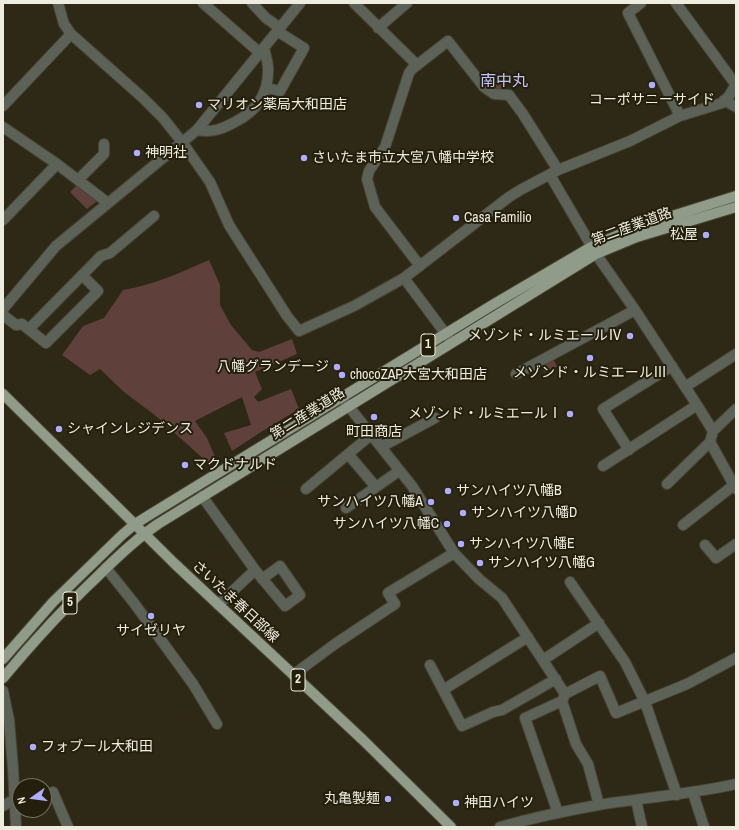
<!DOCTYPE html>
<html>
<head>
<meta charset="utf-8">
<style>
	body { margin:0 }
	#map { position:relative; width:739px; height:830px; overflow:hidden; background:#2d2916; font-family:"Archivo Narrow",sans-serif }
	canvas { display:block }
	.frame { position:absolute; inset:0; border:4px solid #eeecdf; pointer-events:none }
	.north { position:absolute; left:12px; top:778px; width:40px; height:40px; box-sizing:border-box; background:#241f0c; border:1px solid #757160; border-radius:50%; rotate:256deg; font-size:11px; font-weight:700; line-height:16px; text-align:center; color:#eeecdf }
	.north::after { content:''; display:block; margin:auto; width:14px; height:18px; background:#afaefa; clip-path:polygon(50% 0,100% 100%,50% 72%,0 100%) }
</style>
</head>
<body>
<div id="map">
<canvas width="739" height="830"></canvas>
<div class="frame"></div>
<div class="north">N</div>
</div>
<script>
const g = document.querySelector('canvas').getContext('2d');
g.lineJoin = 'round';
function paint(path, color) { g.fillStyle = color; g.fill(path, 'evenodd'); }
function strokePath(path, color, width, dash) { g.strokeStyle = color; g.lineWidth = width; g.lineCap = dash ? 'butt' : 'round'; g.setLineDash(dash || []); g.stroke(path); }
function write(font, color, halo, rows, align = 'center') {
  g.font = font + ' "Archivo Narrow","Noto Sans JP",sans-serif'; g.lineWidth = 4; g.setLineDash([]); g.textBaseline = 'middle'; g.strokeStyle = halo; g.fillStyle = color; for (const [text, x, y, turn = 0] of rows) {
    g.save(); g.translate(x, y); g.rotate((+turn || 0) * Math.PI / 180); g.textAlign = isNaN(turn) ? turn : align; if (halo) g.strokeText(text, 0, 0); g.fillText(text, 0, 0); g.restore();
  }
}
paint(new Path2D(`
	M 497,76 L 506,88 L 503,90 L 494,89 L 487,84 Z
	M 77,185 L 96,199 L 96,202 L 87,209 L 70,192 Z
	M 209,260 L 220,285 L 220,305 L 231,325 L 252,350 L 259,352 L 292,339 L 297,354 L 255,372 L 262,389 L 254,397 L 258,402 L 291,389 L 299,409 L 261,432 L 232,451 L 224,433 L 251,425 L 242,397 L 195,421 L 207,438 L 216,459 L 209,464 L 156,416 L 124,392 L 100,369 L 90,375 L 62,355 L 83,326 L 104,318 L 123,290 C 154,285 179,273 209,260 Z
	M 552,358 L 557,366 L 545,373 L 540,365 Z`), '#5f403b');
const minor = new Path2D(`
	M 58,3 L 64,24 L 71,34 L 143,98 L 163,118 L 182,142 L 210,182 L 229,225 L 287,316 L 299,331 L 354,306 L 404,278 L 509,197 L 522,189 L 558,170 L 630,141 L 680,116 L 722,103 L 729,96 L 736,84
	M 203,3 L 260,53
	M 252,3 L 266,18 L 280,28
	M 354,3 L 417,65
	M 641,3 L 628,13 L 680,116
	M 676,3 L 736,85
	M 378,28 L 407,3
	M 267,88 L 280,91 L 304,48 L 277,31
	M 724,100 L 736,107
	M 3,106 L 71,34
	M 3,127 L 57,164 L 108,203
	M 197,130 C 213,133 222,129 235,122 C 257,111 269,94 268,68 C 268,61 265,54 264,47
	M 550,175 L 596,254 L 635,310 L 697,405 L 713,431 L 710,442 L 736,489
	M 78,180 L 104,154 L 104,144
	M 3,220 L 57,164
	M 420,266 L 375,207 L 367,179 L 369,171 L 385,147 L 409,73 L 412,69 L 448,41 L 484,87 L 494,94 L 509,95 L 523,114 L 558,170
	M 404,278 L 451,341
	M 3,309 L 56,246 L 197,130 L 300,3
	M 3,315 L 16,325 L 22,324 L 46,343 L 98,291 L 82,275
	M 29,329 L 101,256 L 110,253 L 154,216
	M 516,374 L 635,310
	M 685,387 L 736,354
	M 342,398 L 412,486 L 454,553 L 479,579 L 502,598 L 565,694
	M 713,431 L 736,409
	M 381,447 L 435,418
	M 629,450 L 603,409 L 672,366
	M 348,454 L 376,487
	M 603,466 L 697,405
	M 667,484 L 710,442
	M 306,489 L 371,435
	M 202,496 L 255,570 L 218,605
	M 346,508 L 399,471
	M 683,525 L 734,485
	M 705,545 L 716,558 L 736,544
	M 106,568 L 134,603 L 193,684 L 217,724
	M 255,570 L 285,606 L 300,595 L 280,566 L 262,579
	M 570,582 L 625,662 L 645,702 L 677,795
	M 528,637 L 443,690 L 462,726 L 493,712 L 502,710 L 556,679
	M 543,660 L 599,623
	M 430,665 L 443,690
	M 293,675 L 335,644 L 395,604 L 388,593 L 454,553
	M 3,691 L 9,720 L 13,768 L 16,827
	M 563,699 L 565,694 L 600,676 L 616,713 L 687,684 L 736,658
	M 693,793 L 704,827
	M 44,796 L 53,792 L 68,827
	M 636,800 L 642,827
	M 3,806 L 15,799
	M 558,813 L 525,718 L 562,701 L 576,744 L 588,764 L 599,805
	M 500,827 C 532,818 565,811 598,805 C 644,798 690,794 736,784`);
const major = new Path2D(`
	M 3,394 L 175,564 L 363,740 L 451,827
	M 3,659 L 53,602 L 122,535 L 135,524 L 151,514 L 494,304 L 591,247 L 634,228 L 736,196
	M 3,678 C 33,642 64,608 98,576 C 117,557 136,539 158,524 L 596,254 L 637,237 L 736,207`);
strokePath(minor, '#484432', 12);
strokePath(major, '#484432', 12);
strokePath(minor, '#5d6259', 10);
strokePath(major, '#909b89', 10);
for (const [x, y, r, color] of [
	[652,85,4,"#afaefa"],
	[199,105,4,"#afaefa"],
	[137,153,4,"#afaefa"],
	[304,158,4,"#afaefa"],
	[456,218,4,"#afaefa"],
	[706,235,4,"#afaefa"],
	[630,336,4,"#afaefa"],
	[590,358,4,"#afaefa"],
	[337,367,4,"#afaefa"],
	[342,375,4,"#afaefa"],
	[570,414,4,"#afaefa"],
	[374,417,4,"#afaefa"],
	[59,429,4,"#afaefa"],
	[185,465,4,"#afaefa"],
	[448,491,4,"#afaefa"],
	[431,502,4,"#afaefa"],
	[463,513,4,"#afaefa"],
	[447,524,4,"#afaefa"],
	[461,544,4,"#afaefa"],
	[480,563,4,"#afaefa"],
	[151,616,4,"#afaefa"],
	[33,747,4,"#afaefa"],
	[388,799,4,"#afaefa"],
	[456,803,4,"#afaefa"]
]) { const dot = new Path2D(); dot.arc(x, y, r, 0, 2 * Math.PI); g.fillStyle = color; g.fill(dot); strokePath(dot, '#241f0c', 1.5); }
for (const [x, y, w] of [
	[428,345,14],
	[70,603,14],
	[298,680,14]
]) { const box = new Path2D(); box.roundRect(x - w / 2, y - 11, w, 22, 3); g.fillStyle = '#241f0c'; g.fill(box); strokePath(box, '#eeecdf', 1); }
write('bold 13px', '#eeecdf', null, [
	["1",428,345],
	["5",70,603],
	["2",298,680]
]);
write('14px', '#eeecdf', '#241f0c', [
	["コーポサニーサイド",652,100,"center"],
	["マリオン薬局大和田店",207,105],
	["神明社",145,153],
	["さいたま市立大宮八幡中学校",312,158],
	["Casa Familio",464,218],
	["松屋",698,235,"right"],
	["メゾンド・ルミエールⅣ",622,336,"right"],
	["八幡グランデージ",329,367,"right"],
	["メゾンド・ルミエールⅢ",590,373,"center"],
	["chocoZAP大宮大和田店",350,375],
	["メゾンド・ルミエールⅠ",562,414,"right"],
	["シャインレジデンス",67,429],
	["町田商店",374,432,"center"],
	["マクドナルド",193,465],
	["サンハイツ八幡B",456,491],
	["サンハイツ八幡A",423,502,"right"],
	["サンハイツ八幡D",471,513],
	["サンハイツ八幡C",439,524,"right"],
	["サンハイツ八幡E",469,544],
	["サンハイツ八幡G",488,563],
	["サイゼリヤ",151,631,"center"],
	["フォブール大和田",41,747],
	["丸亀製麺",380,799,"right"],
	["神田ハイツ",464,803]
], 'left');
write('14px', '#eeecdf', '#241f0c', [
	["第二産業道路",632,227,-20],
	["第二産業道路",308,414,-32],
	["さいたま春日部線",235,602,43]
]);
write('16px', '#c1c1fb', '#241f0c', [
	["南中丸",504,82]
]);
</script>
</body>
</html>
